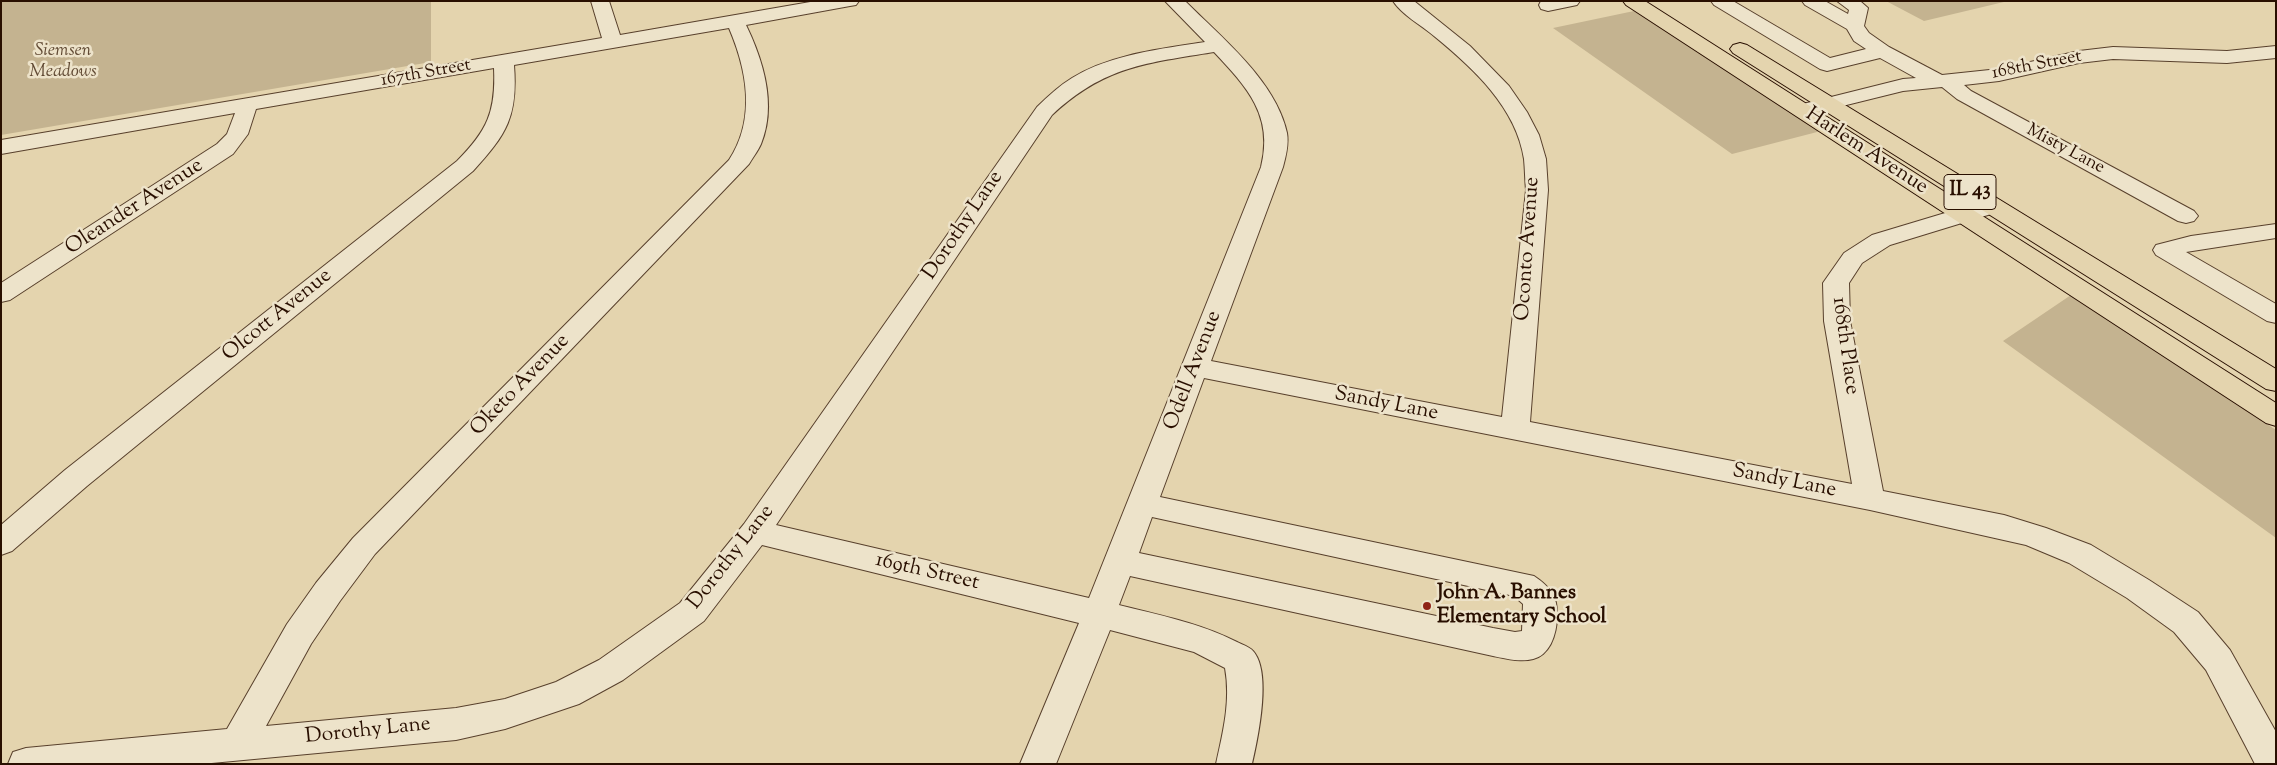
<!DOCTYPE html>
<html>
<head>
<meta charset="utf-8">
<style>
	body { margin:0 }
	#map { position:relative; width:2277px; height:765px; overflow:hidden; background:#e4d4ae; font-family:"Sorts Mill Goudy",serif }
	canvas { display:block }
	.frame { position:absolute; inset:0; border:2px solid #290f00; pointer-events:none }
</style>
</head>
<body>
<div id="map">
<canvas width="2277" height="765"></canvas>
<div class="frame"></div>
</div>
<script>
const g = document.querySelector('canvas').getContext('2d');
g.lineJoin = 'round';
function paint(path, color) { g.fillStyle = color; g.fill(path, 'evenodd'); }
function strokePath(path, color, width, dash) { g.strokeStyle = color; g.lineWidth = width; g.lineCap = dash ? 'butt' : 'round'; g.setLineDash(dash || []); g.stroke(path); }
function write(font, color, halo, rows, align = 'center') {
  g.font = font + ' "Sorts Mill Goudy",serif'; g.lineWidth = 5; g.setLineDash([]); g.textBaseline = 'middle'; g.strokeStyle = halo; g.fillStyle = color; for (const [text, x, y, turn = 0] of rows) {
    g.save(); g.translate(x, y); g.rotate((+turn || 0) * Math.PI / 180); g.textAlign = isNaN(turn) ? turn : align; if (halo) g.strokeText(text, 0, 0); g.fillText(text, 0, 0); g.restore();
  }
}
paint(new Path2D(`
	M 1,1 L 431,1 L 431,62 L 1,135 Z
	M 1886,1 L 2008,1 L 1924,21 Z
	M 1634,11 L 1821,131 L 1732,154 L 1553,28 Z
	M 2071,295 L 2276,430 L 2276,538 L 2003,341 Z`), '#c4b390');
const minor = new Path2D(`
	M 591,1 L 609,1 L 620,35 L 816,1 L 859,1 L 856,5 L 850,6 L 746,25 C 763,60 777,105 761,144 C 758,151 753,157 749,164 L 375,554 L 340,601 L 311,644 L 266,726 L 456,708 L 505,699 L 556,682 L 599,660 L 680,603 L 744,524 L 1037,107 C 1048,96 1059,86 1072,78 C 1111,54 1161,49 1205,42 L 1165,1 L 1185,1 C 1221,37 1276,81 1287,133 C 1289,144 1286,156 1283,167 L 1211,361 L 1502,417 L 1526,190 C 1525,180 1525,169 1524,159 C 1516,107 1473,68 1434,36 C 1421,25 1402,15 1393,1 L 1414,1 L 1470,46 L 1509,86 L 1527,112 L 1539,135 L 1546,159 L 1548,190 L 1530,422 L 1852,484 L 1824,321 L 1823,283 L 1844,253 L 1872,235 L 1985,201 L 1993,199 L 2001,201 L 2005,206 L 2001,211 L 1890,245 L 1862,263 L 1849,283 L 1850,321 L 1883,491 L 2004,515 L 2046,528 L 2091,545 L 2149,580 L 2198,612 L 2230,650 L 2276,732 L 2276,764 L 2255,764 L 2206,670 L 2174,632 L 2127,598 L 2069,563 L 2026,545 L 1870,510 L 1204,378 L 1160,497 L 1534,576 C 1543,582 1554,591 1556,603 C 1559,619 1556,643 1543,654 C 1530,665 1507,659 1493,656 L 1130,576 L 1119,605 C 1159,615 1200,623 1237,642 C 1241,644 1250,647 1253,651 C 1272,672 1258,738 1252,764 L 1216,764 C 1223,732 1231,701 1225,668 L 1194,652 L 1110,630 L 1056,764 L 1020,764 L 1079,623 L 762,545 L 704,621 L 623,680 L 579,704 L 505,729 L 456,740 L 201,764 L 8,764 L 13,752 L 26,748 L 227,729 L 287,624 L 316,583 L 353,538 L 729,160 C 756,119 747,70 729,28 L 514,65 C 518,116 507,134 473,171 L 87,486 L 12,551 L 1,555 L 1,525 L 65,470 L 457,161 C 487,131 496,112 494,68 L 256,109 L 248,134 L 233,154 L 10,300 L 1,302 L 1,283 L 217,144 L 227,134 L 235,113 L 1,154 L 1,140 L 602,38 ZM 1214,52 C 1247,87 1274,116 1261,167 L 1089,598 L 776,525 L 1052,115 C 1104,66 1147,63 1214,52 ZM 1152,517 L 1514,596 L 1523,604 L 1522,631 L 1515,632 L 1493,628 L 1139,553 Z
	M 1541,1 L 1580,1 L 1577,5 L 1548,11 L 1541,9 L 1539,5 Z
	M 1711,1 L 1733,1 L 1830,58 L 1866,49 L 1854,41 L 1847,29 L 1805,5 L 1802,1 L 1825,1 L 1848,14 L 1849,10 L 1837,1 L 1860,1 L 1868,8 L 1864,26 L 1869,33 L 1889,47 L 1942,75 L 1999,69 L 2079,51 L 2113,47 L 2227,51 L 2276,46 L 2276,58 L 2227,63 L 2113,59 L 2079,63 L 1999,81 L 1964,85 L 1971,91 L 2194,211 L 2198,216 L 2194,221 L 2186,223 L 2178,221 L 1957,99 L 1942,87 L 1903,91 L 1802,116 L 1795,114 L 1792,110 L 1795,106 L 1903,79 L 1916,78 L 1880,58 L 1827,71 L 1820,69 L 1714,5 Z
	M 2276,224 L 2276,238 L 2186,252 L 2276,304 L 2276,323 L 2267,321 L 2156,255 L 2153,250 L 2156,245 L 2191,236 Z`);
const major = new Path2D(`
	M 1623,1 L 1645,1 L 2276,403 L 2276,426 L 2266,423 L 1626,5 Z
	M 1740,43 L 1747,45 L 2276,369 L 2276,391 L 2266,389 L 1733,53 L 1730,49 L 1733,45 Z`);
strokePath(minor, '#58402c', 2);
strokePath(major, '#290f00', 2);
paint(minor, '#ede3ca');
paint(major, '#e4d4ae');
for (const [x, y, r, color] of [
	[1427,606,5,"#8f2418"]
]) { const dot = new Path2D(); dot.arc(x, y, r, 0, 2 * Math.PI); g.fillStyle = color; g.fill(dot); strokePath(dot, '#ede3ca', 2); }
write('italic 18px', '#5f4832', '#ede3ca', [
	["Siemsen",63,52],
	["Meadows",63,73]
]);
write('18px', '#290f00', '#ede3ca', [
	["168th Street",2037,66,-11],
	["167th Street",426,74,-10],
	["Misty Lane",2065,150,28]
]);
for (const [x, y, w] of [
	[1970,192,52]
]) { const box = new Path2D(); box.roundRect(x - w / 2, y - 17.5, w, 35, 4); g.fillStyle = '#ede3ca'; g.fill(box); strokePath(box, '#290f00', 1); }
write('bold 20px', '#290f00', null, [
	["IL 43",1970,192]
]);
write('21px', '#290f00', '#ede3ca', [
	["Harlem Avenue",1866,152,33],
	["Oleander Avenue",135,208,-33],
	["Dorothy Lane",964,226,-56],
	["Oconto Avenue",1529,249,-86],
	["Olcott Avenue",278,316,-39],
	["168th Place",1844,346,82],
	["Odell Avenue",1194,371,-69],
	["Oketo Avenue",521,386,-46],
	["Sandy Lane",1386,405,11],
	["Sandy Lane",1784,482,11],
	["Dorothy Lane",732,558,-52],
	["169th Street",927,573,13],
	["Dorothy Lane",368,732,-6]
]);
write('bold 21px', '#290f00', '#ede3ca', [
	["John A. Bannes",1437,594],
	["Elementary School",1437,618]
], 'left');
</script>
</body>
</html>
